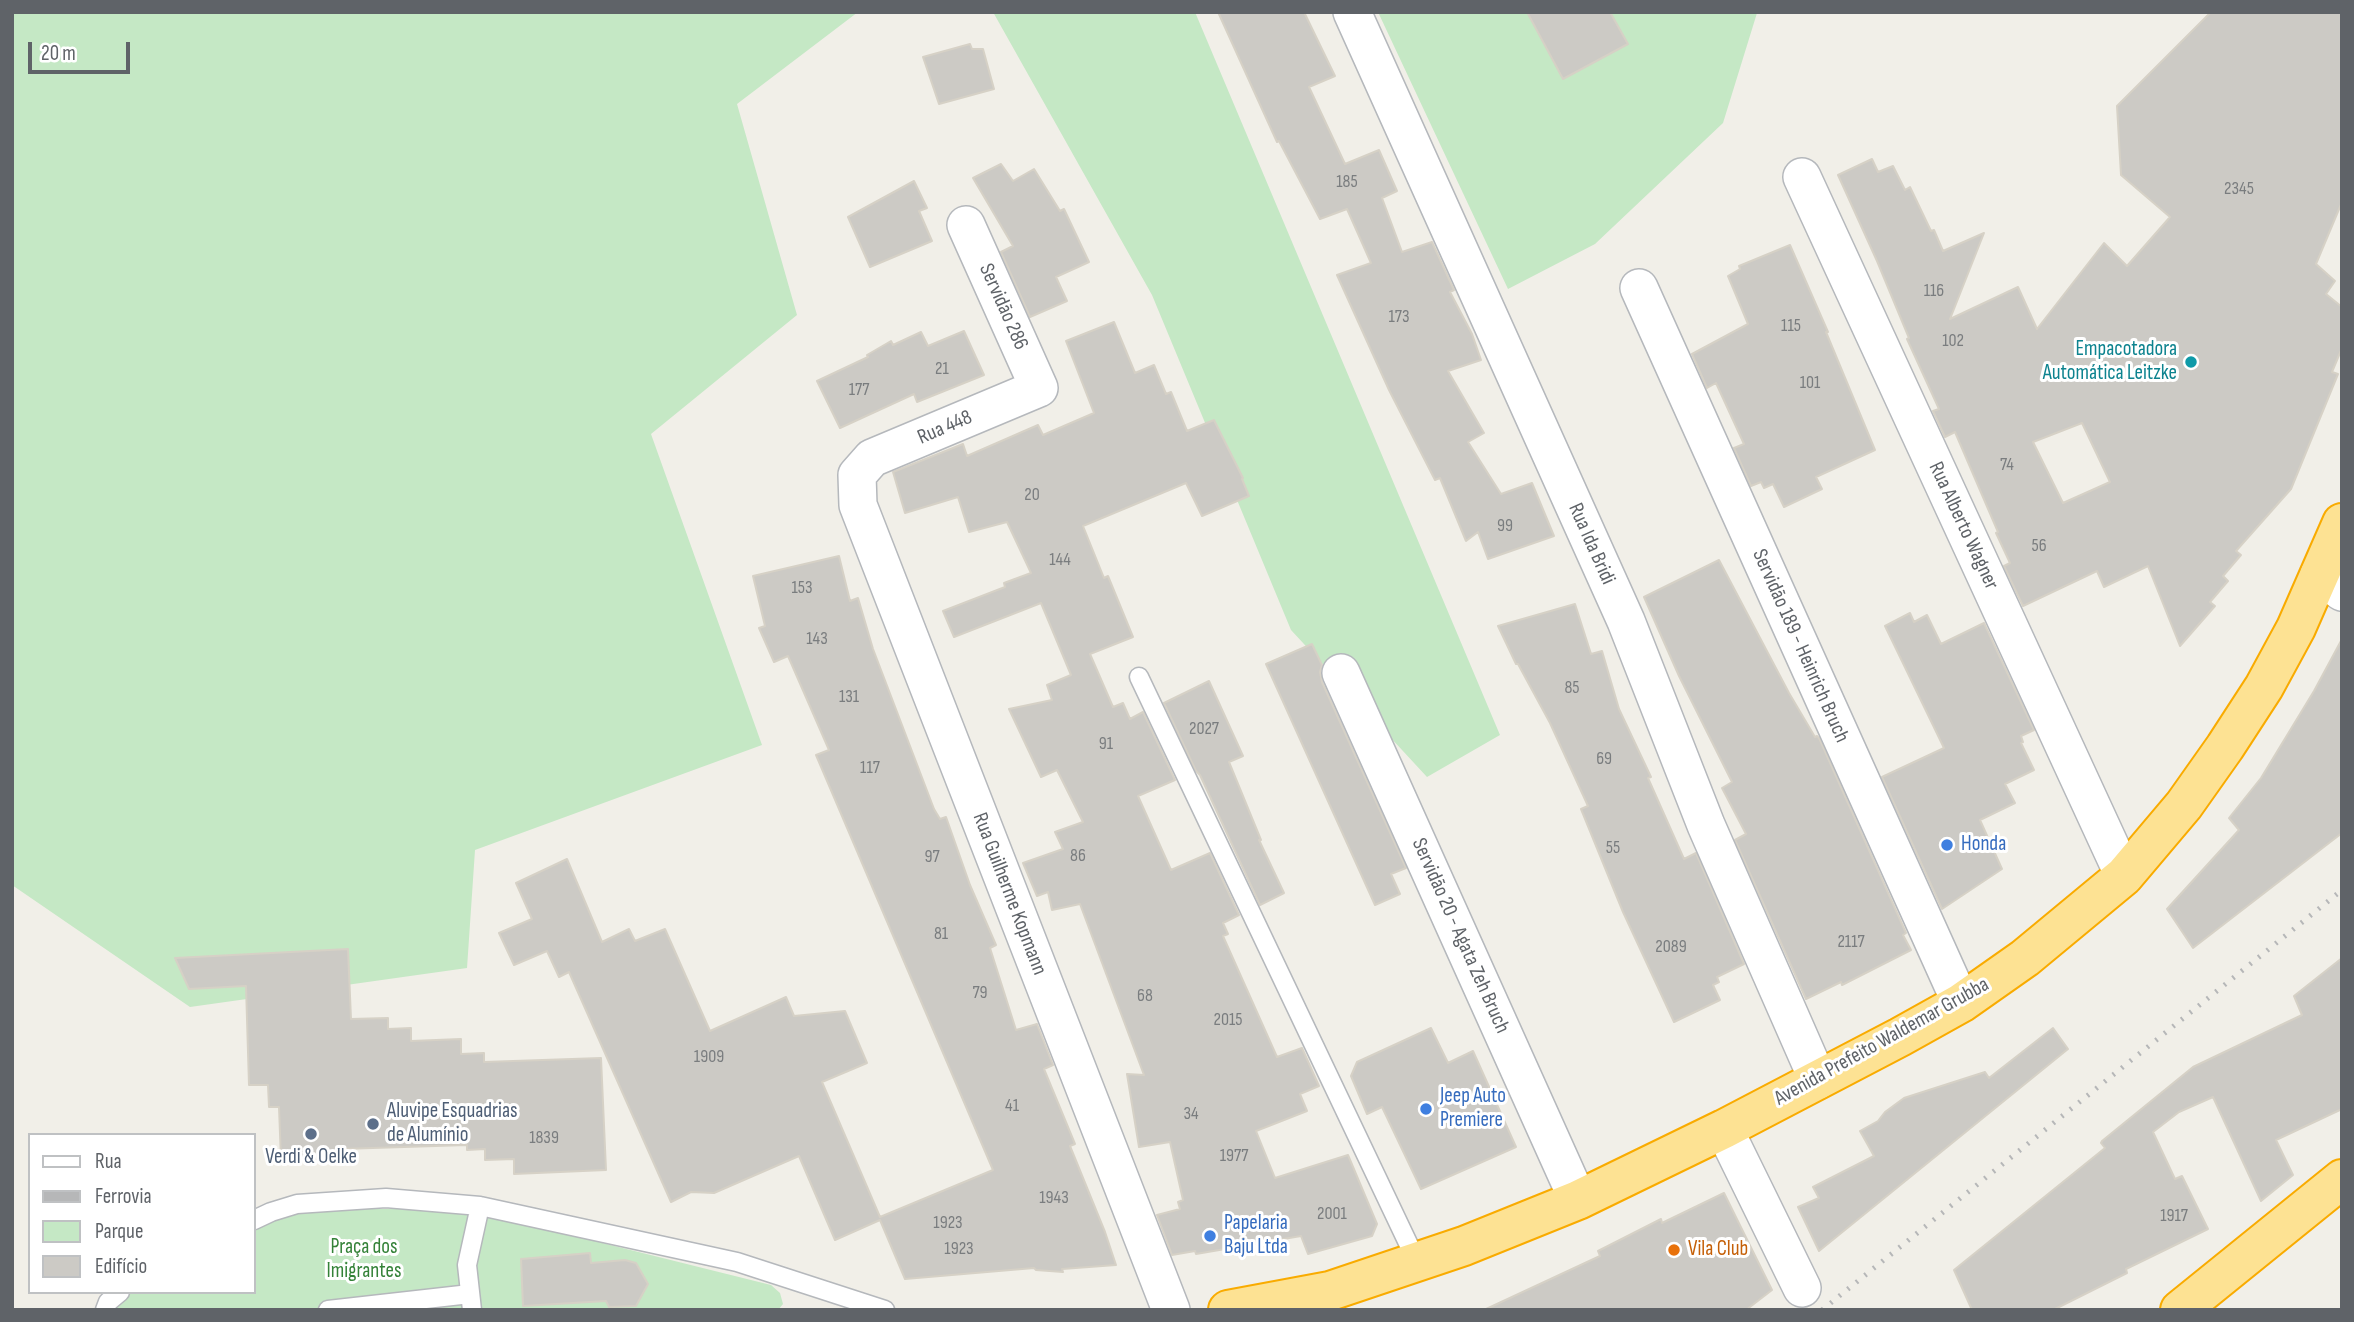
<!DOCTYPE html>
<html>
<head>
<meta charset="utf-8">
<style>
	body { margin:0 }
	#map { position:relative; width:2354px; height:1322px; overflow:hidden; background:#f1efe8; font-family:"Sofia Sans Condensed",sans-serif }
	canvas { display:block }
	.frame { position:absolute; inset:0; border:14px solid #5f6368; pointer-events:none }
	.legend { position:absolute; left:28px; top:1133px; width:228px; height:161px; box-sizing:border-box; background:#fff; border:2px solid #bfc1c3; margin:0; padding:9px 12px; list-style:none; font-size:21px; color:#5f6368 }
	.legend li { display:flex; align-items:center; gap:14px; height:35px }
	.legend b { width:35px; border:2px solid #bfc1c3 }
	.scale { position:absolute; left:28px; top:42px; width:102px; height:32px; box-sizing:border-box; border:4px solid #5f6368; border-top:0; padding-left:9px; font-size:21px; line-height:24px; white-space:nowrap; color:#5f6368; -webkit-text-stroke:5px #fff; paint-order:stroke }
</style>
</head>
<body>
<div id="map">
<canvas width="2354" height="1322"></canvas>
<div class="frame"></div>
<ul class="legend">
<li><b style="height:9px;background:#fff"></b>Rua</li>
<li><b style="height:9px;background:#b6b7b8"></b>Ferrovia</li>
<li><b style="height:19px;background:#c5e8c5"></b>Parque</li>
<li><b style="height:19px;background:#cccac5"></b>Edifício</li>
</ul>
<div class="scale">20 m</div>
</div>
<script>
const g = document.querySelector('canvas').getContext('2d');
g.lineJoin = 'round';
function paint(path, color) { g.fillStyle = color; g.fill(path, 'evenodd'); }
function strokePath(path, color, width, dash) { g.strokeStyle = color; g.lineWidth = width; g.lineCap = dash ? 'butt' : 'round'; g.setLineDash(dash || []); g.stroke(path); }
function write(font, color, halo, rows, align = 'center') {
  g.font = font + ' "Sofia Sans Condensed",sans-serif'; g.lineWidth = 6; g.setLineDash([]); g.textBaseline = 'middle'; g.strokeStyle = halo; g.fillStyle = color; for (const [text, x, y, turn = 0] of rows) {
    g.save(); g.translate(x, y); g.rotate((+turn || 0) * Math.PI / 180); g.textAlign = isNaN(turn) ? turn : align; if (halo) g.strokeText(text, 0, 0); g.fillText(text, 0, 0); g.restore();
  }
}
paint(new Path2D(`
	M 12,12 L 858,12 L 737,104 L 797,315 L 651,434 L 762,745 L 475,850 L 467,968 L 190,1007 L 12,885 Z
	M 993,12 L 1195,12 L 1500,735 L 1427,777 L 1291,630 L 1152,295 Z
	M 1378,12 L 1757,12 L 1757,13 L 1723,123 L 1595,244 L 1508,289 Z
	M 306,1209 L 428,1209 L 510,1220 L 771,1285 L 780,1293 L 783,1304 L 778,1310 L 112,1310 L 128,1292 L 254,1292 L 254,1226 Z`), '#c5e8c5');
const building = new Path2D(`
	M 1218,12 L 1304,12 L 1335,76 L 1309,87 L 1345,164 L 1379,150 L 1397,191 L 1382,198 L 1402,252 L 1432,242 L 1454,290 L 1450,292 L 1472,334 L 1481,360 L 1448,371 L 1484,433 L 1468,442 L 1501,494 L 1532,483 L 1554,536 L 1488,559 L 1478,532 L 1466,541 L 1440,478 L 1435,480 L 1389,390 L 1337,275 L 1371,263 L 1347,209 L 1320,219 L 1279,141 L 1277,142 Z
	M 1527,12 L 1610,12 L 1628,44 L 1563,79 Z
	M 2211,12 L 2342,12 L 2342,202 L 2316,264 L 2335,281 L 2326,294 L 2342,307 L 2342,348 L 2332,372 L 2338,374 L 2291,489 L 2236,551 L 2241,555 L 2223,576 L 2228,581 L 2210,602 L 2215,606 L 2180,646 L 2148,566 L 2104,587 L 2097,571 L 2023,606 L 2004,566 L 2010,563 L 1996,533 L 1998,532 L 1955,432 L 1945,437 L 1933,411 L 1939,409 L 1907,339 L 1909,338 L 1877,261 L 1838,175 L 1872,159 L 1878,172 L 1893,166 L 1905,190 L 1910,187 L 1931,231 L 1934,230 L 1943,251 L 1984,233 L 1950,319 L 2018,287 L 2037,329 L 2104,243 L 2127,266 L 2170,217 L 2121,175 L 2117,106 ZM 2082,423 L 2110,482 L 2063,503 L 2033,442 Z
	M 970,44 L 972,49 L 983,49 L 994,89 L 939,104 L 923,57 Z
	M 1001,164 L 1013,181 L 1034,169 L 1060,211 L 1064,209 L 1089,262 L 1056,277 L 1067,301 L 1030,317 L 1001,252 L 1013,246 L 973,178 Z
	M 914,181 L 927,208 L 919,211 L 932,241 L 870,267 L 848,217 Z
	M 1790,245 L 1828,332 L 1826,332 L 1875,450 L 1816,477 L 1822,489 L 1784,507 L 1773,484 L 1764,488 L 1761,482 L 1751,486 L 1734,448 L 1744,444 L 1716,383 L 1707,388 L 1692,354 L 1748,324 L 1728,276 L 1740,269 L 1739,266 Z
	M 1114,322 L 1135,373 L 1154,365 L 1166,394 L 1171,392 L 1187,431 L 1214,420 L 1243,478 L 1242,479 L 1249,496 L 1202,516 L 1186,483 L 1083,526 L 1104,578 L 1108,576 L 1133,637 L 1090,654 L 1113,707 L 1123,703 L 1130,719 L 1143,712 L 1175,780 L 1138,796 L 1171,870 L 1210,853 L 1239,915 L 1223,923 L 1228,934 L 1223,936 L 1277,1057 L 1302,1048 L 1319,1086 L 1300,1094 L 1307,1111 L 1256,1131 L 1275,1178 L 1348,1155 L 1377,1224 L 1372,1236 L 1308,1254 L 1301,1236 L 1196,1254 L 1195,1251 L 1172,1255 L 1157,1215 L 1180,1209 L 1178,1202 L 1183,1200 L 1170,1142 L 1139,1147 L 1127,1074 L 1144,1075 L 1080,904 L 1052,910 L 1048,892 L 1037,896 L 1023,863 L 1063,849 L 1055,832 L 1083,822 L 1057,770 L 1041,777 L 1009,709 L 1052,700 L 1047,685 L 1071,675 L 1041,603 L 954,637 L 943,611 L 1005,587 L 1004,583 L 1031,573 L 1007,522 L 969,532 L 958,497 L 905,513 L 893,472 L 963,444 L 967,456 L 1038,425 L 1043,435 L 1094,413 L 1066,341 Z
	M 964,331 L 984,375 L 917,402 L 914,394 L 840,428 L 817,381 L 868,357 L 867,355 L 891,341 L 893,345 L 921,332 L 928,346 Z
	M 839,556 L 850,601 L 858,598 L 873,649 L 934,809 L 940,819 L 946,817 L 970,885 L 996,945 L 990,948 L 1016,1030 L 1037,1024 L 1053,1065 L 1044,1069 L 1075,1144 L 1070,1146 L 1105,1232 L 1116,1265 L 1062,1269 L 1063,1272 L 1036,1270 L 1034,1268 L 905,1279 L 880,1220 L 835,1240 L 799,1156 L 714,1193 L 691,1192 L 671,1202 L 569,972 L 559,977 L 547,951 L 514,965 L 499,933 L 532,919 L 516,883 L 567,859 L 602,942 L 629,929 L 635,941 L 665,929 L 710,1031 L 786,997 L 794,1016 L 845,1011 L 867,1063 L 822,1082 L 880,1217 L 993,1170 L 816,755 L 829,750 L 788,656 L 774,662 L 759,628 L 765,626 L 753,576 Z
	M 1719,560 L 1789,693 L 1815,737 L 1817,736 L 1819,738 L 1906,933 L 1903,935 L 1911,950 L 1842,985 L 1841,982 L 1806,999 L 1735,840 L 1746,834 L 1722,788 L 1732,782 L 1679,676 L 1644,597 Z
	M 1575,604 L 1591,654 L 1602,651 L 1619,709 L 1651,777 L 1648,778 L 1684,859 L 1696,853 L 1744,964 L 1717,977 L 1719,982 L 1713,985 L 1720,1000 L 1674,1022 L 1623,912 L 1581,809 L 1588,806 L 1550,723 L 1518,664 L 1516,664 L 1498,626 Z
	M 1910,613 L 1914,622 L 1927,615 L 1941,644 L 1984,623 L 2034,730 L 2021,736 L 2023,742 L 2021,743 L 2034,770 L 2005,784 L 2015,803 L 1980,820 L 2002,869 L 1942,909 L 1882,777 L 1944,748 L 1885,626 Z
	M 2342,639 L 2342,833 L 2193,948 L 2167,909 L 2239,830 L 2229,818 L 2261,778 L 2314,691 Z
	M 1312,644 L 1322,665 L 1320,672 L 1322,682 L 1406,868 L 1391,874 L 1400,894 L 1375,905 L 1266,664 Z
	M 1209,681 L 1243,756 L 1229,762 L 1261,840 L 1259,840 L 1284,893 L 1260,905 L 1200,775 L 1196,771 L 1164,703 Z
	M 348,949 L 351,1019 L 388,1018 L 388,1029 L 411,1028 L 411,1041 L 461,1039 L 461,1054 L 484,1053 L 484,1062 L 601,1058 L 606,1170 L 514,1174 L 514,1159 L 485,1160 L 485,1149 L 467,1150 L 467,1145 L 341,1149 L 341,1158 L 281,1160 L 279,1107 L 269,1107 L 268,1085 L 249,1085 L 246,986 L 189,989 L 175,958 Z
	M 2342,958 L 2342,1109 L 2276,1140 L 2293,1175 L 2261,1201 L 2213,1097 L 2179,1112 L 2153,1132 L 2175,1179 L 2182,1176 L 2208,1229 L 2126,1269 L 2127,1273 L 2053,1310 L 1972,1310 L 1954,1270 L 2105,1148 L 2101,1143 L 2102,1141 L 2193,1067 L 2302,1015 L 2294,996 Z
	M 1431,1028 L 1448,1063 L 1473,1051 L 1516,1147 L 1421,1189 L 1382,1107 L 1367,1114 L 1351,1076 L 1357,1062 Z
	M 2053,1028 L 2068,1049 L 1819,1251 L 1798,1207 L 1819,1198 L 1813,1187 L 1874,1156 L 1860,1131 L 1878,1121 L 1885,1112 L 1904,1098 L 1985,1072 L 1989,1078 Z
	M 1724,1193 L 1772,1290 L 1746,1310 L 1484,1310 L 1600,1256 L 1598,1251 L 1661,1219 L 1662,1223 Z
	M 590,1253 L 591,1263 L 625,1260 L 636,1263 L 648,1284 L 636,1306 L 609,1307 L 606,1301 L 523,1306 L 521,1259 Z`);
paint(building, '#cccac5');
strokePath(building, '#d6d1c6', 2);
const lane = new Path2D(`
	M 1139,677 L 1417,1262
	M 254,1220 L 271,1212 L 297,1204 L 386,1198 L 480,1206 L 737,1262 L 885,1310
	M 105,1310 L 108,1302 L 120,1292
	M 328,1310 L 470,1294
	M 472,1310 L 467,1265 L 480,1206`);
const street = new Path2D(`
	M 1352,12 L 1626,621 L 1706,825 L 1818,1080
	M 1802,177 L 2124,876
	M 966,225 L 1039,388 L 872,458 L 857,475 L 858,505 L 1171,1310
	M 1639,288 L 1961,1003
	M 2319,575 L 2342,592
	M 1341,673 L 1578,1200
	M 1724,1129 L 1802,1288`);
const highway = new Path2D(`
	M 1228,1310 L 1330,1291 L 1464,1246 L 1578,1200 L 1724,1129 L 1900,1037 L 1961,1003 L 2025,958 L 2124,876 L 2184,805 L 2225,747 L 2264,687 L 2296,628 L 2342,523
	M 2180,1310 L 2342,1179`);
strokePath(lane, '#b5b8bc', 21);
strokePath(street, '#b5b8bc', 40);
strokePath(highway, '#f9ab00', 42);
strokePath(lane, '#fff', 18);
strokePath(street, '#fff', 37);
strokePath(highway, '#fde293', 38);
strokePath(new Path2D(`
	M 1822,1310 L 2342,890`), '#b6b7b8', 5, [2, 9]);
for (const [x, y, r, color] of [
	[2191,362,7,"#0f9aa8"],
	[1947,845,7,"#3f7fe0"],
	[1426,1109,7,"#3f7fe0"],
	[373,1124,7,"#5c6f8a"],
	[311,1134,7,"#5c6f8a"],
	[1210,1236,7,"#3f7fe0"],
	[1674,1250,7,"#e8710a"]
]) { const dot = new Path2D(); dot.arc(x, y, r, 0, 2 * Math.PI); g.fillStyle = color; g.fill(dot); strokePath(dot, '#fff', 2.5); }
write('18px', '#7a7d7f', null, [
	["185",1347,182],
	["2345",2239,189],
	["116",1934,291],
	["173",1399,317],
	["115",1791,326],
	["102",1953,341],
	["21",942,369],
	["101",1810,383],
	["177",859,390],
	["74",2007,465],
	["20",1032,495],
	["99",1505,526],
	["56",2039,546],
	["144",1060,560],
	["153",802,588],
	["143",817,639],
	["85",1572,688],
	["131",849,697],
	["2027",1204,729],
	["91",1106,744],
	["69",1604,759],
	["117",870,768],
	["55",1613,848],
	["86",1078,856],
	["97",932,857],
	["81",941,934],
	["2117",1851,942],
	["2089",1671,947],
	["79",980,993],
	["68",1145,996],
	["2015",1228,1020],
	["1909",709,1057],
	["41",1012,1106],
	["34",1191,1114],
	["1839",544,1138],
	["1977",1234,1156],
	["1943",1054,1198],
	["2001",1332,1214],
	["1917",2174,1216],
	["1923",948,1223],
	["1923",959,1249]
]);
write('21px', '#5f6368', '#fff', [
	["Servidão 286",1003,307,66],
	["Rua 448",945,428,-23],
	["Rua Alberto Wagner",1963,526,65],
	["Rua Ida Bridi",1591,544,66],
	["Servidão 189 - Heinrich Bruch",1800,646,66],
	["Rua Guilherme Kopmann",1009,894,69],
	["Servidão 20 - Agata Zeh Bruch",1460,936,66],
	["Avenida Prefeito Waldemar Grubba",1882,1042,-29]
]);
write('21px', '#0d838f', '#fff', [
	["Empacotadora",2177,350],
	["Automática Leitzke",2177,374]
], 'right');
write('21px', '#366cbe', '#fff', [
	["Honda",1961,845],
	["Jeep Auto",1440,1097],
	["Premiere",1440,1121],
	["Papelaria",1224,1224],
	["Baju Ltda",1224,1248]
], 'left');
write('21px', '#4e5e75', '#fff', [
	["Aluvipe Esquadrias",387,1112],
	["de Alumínio",387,1136],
	["Verdi & Oelke",311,1158,"center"]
], 'left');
write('21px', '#348238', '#fff', [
	["Praça dos",364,1248],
	["Imigrantes",364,1272]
]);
write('21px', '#c56008', '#fff', [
	["Vila Club",1688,1250]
], 'left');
</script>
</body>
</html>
